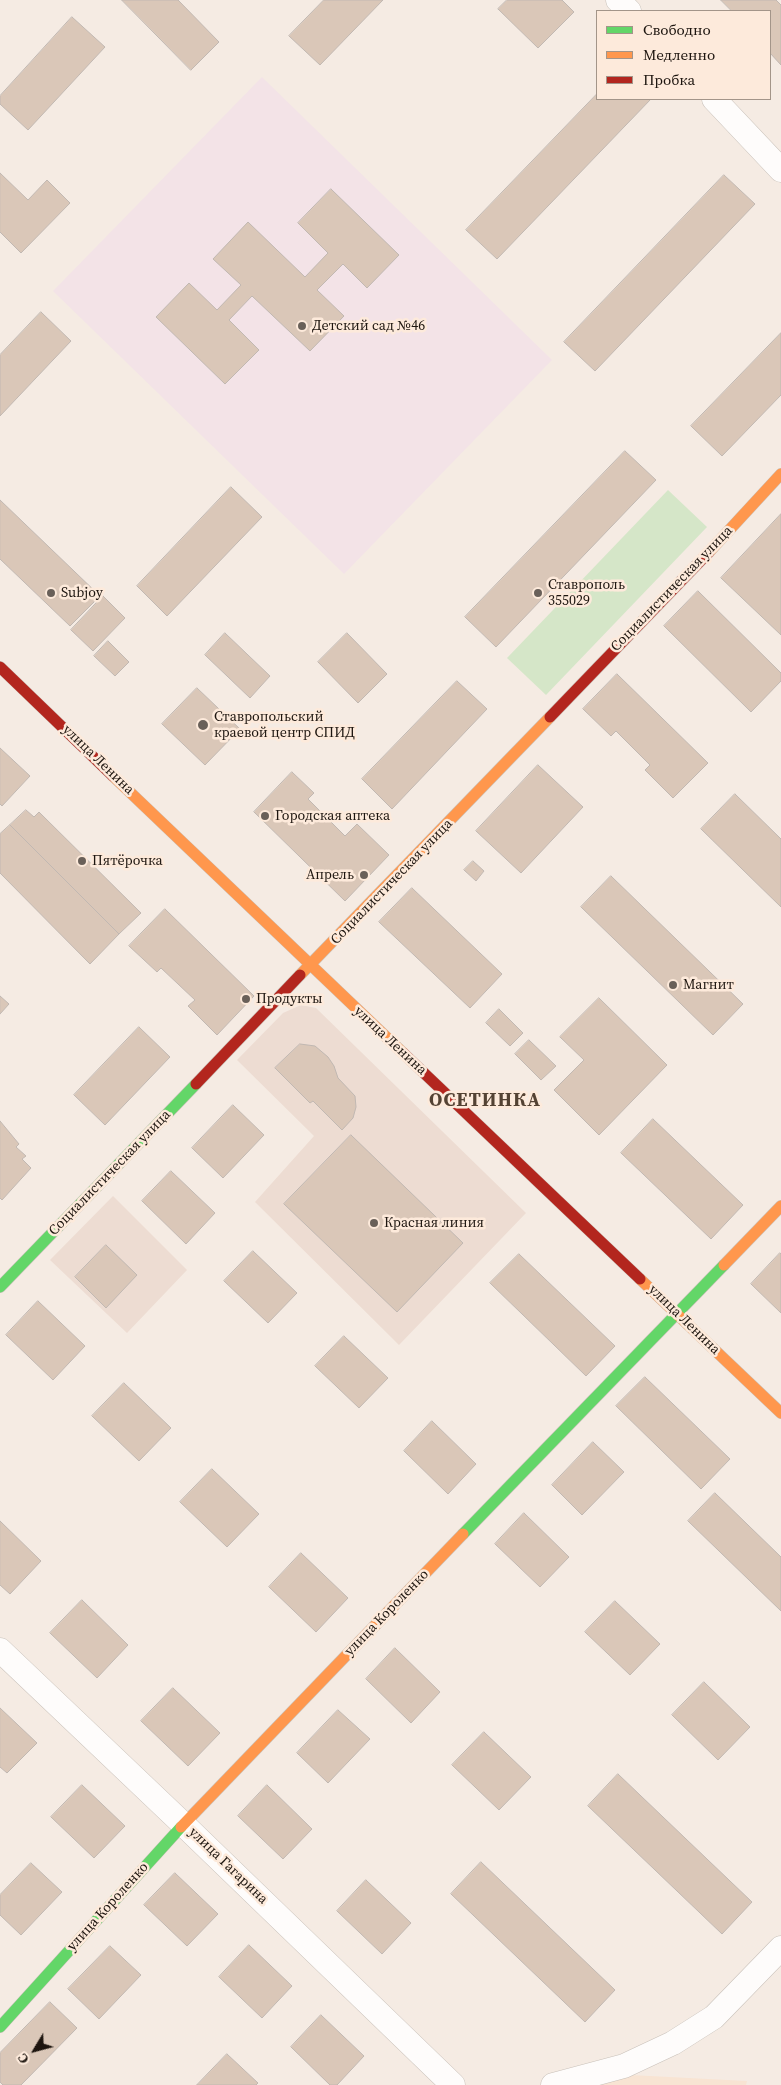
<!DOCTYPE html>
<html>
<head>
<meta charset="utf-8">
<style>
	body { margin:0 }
	#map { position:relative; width:781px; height:2085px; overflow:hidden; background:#f5ebe3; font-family:"Source Serif 4",serif }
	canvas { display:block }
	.legend { position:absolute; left:596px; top:10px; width:175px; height:90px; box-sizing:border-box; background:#fdeadb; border:1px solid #a39589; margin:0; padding:6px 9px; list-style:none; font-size:15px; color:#1d150f }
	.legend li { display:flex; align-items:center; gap:10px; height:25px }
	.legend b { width:25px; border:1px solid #a39589 }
	.north { position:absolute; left:10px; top:2025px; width:50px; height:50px; -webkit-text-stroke:4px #fdeadb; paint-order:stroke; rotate:233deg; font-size:14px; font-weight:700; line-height:20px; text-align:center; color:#1d150f }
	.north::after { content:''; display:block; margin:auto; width:18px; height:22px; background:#1d150f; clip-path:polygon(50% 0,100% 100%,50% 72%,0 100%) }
</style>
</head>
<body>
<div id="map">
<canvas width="781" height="2085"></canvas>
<ul class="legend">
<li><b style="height:6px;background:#63d668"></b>Свободно</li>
<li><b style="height:6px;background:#ff974d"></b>Медленно</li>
<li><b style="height:6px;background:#b3261e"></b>Пробка</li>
</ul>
<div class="north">С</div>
</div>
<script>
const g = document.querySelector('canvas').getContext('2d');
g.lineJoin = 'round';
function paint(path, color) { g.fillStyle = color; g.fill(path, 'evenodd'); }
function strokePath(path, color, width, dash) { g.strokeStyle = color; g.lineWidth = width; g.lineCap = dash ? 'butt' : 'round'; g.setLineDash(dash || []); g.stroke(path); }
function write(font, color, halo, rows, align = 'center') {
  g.font = font + ' "Source Serif 4",serif'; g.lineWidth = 5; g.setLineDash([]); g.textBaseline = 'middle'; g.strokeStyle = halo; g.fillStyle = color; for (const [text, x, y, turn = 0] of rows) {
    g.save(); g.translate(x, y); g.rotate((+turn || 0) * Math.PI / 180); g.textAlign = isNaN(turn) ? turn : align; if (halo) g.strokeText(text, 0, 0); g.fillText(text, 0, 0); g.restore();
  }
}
paint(new Path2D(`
	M 301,1005 L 316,1008 L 526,1213 L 399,1345 L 255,1202 L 314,1136 L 237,1060 L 283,1013 Z
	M 113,1196 L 187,1270 L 127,1333 L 50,1260 Z`), '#eddcd2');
paint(new Path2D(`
	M 630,2075 L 747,2081 L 746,2085 L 593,2085 Z`), '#f8e4d3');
paint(new Path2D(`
	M 262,77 L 552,360 L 344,574 L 53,291 Z`), '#f3e3e7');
paint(new Path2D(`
	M 668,490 L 707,527 L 546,695 L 507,658 Z`), '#d5e6c8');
const building = new Path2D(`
	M 122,0 L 178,0 L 219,42 L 191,70 Z
	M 324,0 L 383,0 L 320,65 L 289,36 Z
	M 507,0 L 562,0 L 574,12 L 538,48 L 498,9 Z
	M 721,0 L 776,0 L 781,5 L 781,65 L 770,53 L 770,11 L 732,11 Z
	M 72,17 L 105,47 L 28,130 L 0,104 L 0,96 Z
	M 597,94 L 597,99 L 651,99 L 497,259 L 466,230 Z
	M 0,173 L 28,200 L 47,180 L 70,203 L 21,253 L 0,232 Z
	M 724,175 L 755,204 L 595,371 L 564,342 Z
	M 331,189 L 399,255 L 367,288 L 343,264 L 317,290 L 344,316 L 310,351 L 252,296 L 229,320 L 259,350 L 225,384 L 156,317 L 189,283 L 217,310 L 241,285 L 213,259 L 248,222 L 305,277 L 328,253 L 298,223 Z
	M 41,312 L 71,341 L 0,416 L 0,355 Z
	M 781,333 L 781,395 L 722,456 L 691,426 Z
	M 625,451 L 656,480 L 496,647 L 465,617 Z
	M 231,487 L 262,517 L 167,616 L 137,586 Z
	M 0,500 L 100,596 L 70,626 L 0,559 Z
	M 781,514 L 781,635 L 721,578 Z
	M 698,591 L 781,673 L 781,681 L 751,712 L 664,626 Z
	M 103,596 L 125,618 L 93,651 L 71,630 Z
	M 225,633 L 270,676 L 250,698 L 205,655 Z
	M 347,633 L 387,674 L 358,703 L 318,662 Z
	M 108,641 L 129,662 L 115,676 L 94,656 Z
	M 617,674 L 708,763 L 673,798 L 645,770 L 650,765 L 616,731 L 611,736 L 583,709 Z
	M 457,681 L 487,709 L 392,809 L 362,779 Z
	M 197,688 L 240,729 L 205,765 L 162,724 Z
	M 0,748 L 30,776 L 2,806 L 0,804 Z
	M 538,765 L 583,807 L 521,873 L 476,831 Z
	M 292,772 L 314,793 L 308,799 L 345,836 L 357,824 L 389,855 L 345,901 L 254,812 Z
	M 735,794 L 781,839 L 781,907 L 701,829 Z
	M 26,810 L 34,817 L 39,812 L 141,913 L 119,934 L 10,825 Z
	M 10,825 L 119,934 L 90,964 L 0,873 L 0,834 Z
	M 473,861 L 484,871 L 476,881 L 464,870 Z
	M 611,876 L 743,1004 L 713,1035 L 581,907 Z
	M 412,888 L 502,974 L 470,1008 L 379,922 Z
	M 165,909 L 254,996 L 217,1035 L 188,1006 L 195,1000 L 161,968 L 157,972 L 129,946 Z
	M 0,996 L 9,1004 L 0,1014 Z
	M 599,998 L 667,1065 L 599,1135 L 554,1090 L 584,1060 L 560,1037 Z
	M 499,1009 L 523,1033 L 510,1046 L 486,1023 Z
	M 139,1027 L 170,1057 L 105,1125 L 74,1095 Z
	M 529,1040 L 556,1066 L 541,1080 L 515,1054 Z
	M 300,1044 L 315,1046 L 328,1057 L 334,1066 L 338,1078 L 355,1096 L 356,1107 L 353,1118 L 342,1130 L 313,1101 L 310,1103 L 275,1068 Z
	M 233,1105 L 264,1135 L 223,1178 L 192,1148 Z
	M 653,1119 L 743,1205 L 711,1239 L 621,1153 Z
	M 0,1121 L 19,1144 L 16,1147 L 26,1156 L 22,1159 L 31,1168 L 2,1200 L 0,1198 Z
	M 351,1135 L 463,1243 L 397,1312 L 284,1204 Z
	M 171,1171 L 215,1213 L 186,1244 L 142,1201 Z
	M 106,1245 L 137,1275 L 106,1308 L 75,1277 Z
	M 253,1251 L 297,1293 L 268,1323 L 224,1281 Z
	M 780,1253 L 781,1254 L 781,1313 L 751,1284 Z
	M 519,1254 L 615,1346 L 586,1376 L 490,1283 Z
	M 38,1301 L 85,1346 L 53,1380 L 6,1335 Z
	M 344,1336 L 388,1378 L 359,1408 L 315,1366 Z
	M 645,1377 L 730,1459 L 701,1489 L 616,1406 Z
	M 124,1383 L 171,1428 L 139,1461 L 92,1416 Z
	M 432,1421 L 476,1464 L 448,1494 L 404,1451 Z
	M 593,1442 L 624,1472 L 582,1515 L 552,1485 Z
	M 212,1469 L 259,1514 L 227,1547 L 180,1502 Z
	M 715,1493 L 781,1557 L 781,1611 L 688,1521 Z
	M 524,1513 L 569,1557 L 540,1587 L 495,1544 Z
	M 0,1521 L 41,1561 L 10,1594 L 0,1585 Z
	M 301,1553 L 348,1598 L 316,1632 L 269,1587 Z
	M 82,1600 L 128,1645 L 97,1678 L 50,1633 Z
	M 615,1601 L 660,1644 L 630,1675 L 585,1632 Z
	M 395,1648 L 440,1692 L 411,1723 L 366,1679 Z
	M 704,1682 L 750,1727 L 718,1760 L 672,1715 Z
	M 173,1688 L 220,1733 L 188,1766 L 141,1721 Z
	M 0,1708 L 37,1743 L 7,1773 L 0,1767 Z
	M 338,1710 L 370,1739 L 328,1783 L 297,1753 Z
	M 484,1732 L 531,1777 L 499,1810 L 452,1765 Z
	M 618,1774 L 752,1902 L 722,1934 L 588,1806 Z
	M 82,1785 L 125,1826 L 94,1858 L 51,1817 Z
	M 267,1785 L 312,1829 L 283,1859 L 238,1816 Z
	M 481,1862 L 615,1990 L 585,2022 L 451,1894 Z
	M 31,1863 L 62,1892 L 21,1935 L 0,1915 L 0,1895 Z
	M 175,1873 L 218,1914 L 187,1946 L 144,1905 Z
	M 366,1880 L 411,1923 L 382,1954 L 337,1911 Z
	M 249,1945 L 292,1986 L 262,2018 L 219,1977 Z
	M 110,1946 L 141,1975 L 99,2019 L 68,1989 Z
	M 50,2002 L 77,2028 L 21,2085 L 3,2085 L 0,2082 L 0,2053 Z
	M 321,2015 L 364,2056 L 337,2085 L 330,2085 L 291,2047 Z
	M 227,2054 L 258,2083 L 256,2085 L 197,2085 Z`);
paint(building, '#dac7b8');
strokePath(building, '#c1b8b2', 1);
const street = new Path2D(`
	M 618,0 L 629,11
	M 714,99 L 781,170
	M 0,1650 L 183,1824 L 453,2085
	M 553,2085 L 624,2066 L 673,2043 L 714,2017 L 781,1948`);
const fast = new Path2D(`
	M 0,1287 L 196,1084
	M 463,1534 L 724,1265
	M 0,2027 L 181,1827`);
const slow = new Path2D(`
	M 709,552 L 781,474
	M 113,776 L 403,1053
	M 300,975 L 550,717
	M 724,1265 L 781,1206
	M 640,1279 L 781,1413
	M 181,1827 L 463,1534`);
const jam = new Path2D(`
	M 0,667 L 113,776
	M 550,717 L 709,552
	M 403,1053 L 640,1279
	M 196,1084 L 300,975`);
strokePath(street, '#c8c0b9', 25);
strokePath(fast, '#c8c0b9', 12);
strokePath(slow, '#c8c0b9', 12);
strokePath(jam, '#c8c0b9', 12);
strokePath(street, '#fefcfb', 24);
strokePath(fast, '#63d668', 11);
strokePath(slow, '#ff974d', 11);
strokePath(jam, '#b3261e', 11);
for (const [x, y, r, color] of [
	[302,326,5,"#696059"],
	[51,593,5,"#696059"],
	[538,593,5,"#696059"],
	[203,725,6,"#696059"],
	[265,816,5,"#696059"],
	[82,861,5,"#696059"],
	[364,875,5,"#696059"],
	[673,985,5,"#696059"],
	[246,999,5,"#696059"],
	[374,1223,5,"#696059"]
]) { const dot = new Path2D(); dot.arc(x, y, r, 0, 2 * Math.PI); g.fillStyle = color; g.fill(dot); strokePath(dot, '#fdeadb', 2); }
write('14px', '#1d150f', '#fdeadb', [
	["Детский сад №46",312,326],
	["Ставрополь",548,585],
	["355029",548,601],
	["Subjoy",61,593],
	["Ставропольский",214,717],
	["краевой центр СПИД",214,733],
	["Городская аптека",275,816],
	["Пятёрочка",92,861],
	["Апрель",354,875,"right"],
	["Магнит",683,985],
	["Продукты",256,999],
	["Красная линия",384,1223]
], 'left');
write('14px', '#1d150f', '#fdeadb', [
	["Социалистическая улица",672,589,-46],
	["улица Ленина",98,760,44],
	["Социалистическая улица",392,882,-46],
	["улица Ленина",390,1041,43],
	["Социалистическая улица",110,1173,-46],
	["улица Ленина",684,1320,44],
	["улица Короленко",387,1613,-46],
	["улица Гагарина",228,1866,44],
	["улица Короленко",108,1907,-48]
]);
g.letterSpacing = '1px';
write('bold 19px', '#544233', '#fdeadb', [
	["ОСЕТИНКА",485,1101]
]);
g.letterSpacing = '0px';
</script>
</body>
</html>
